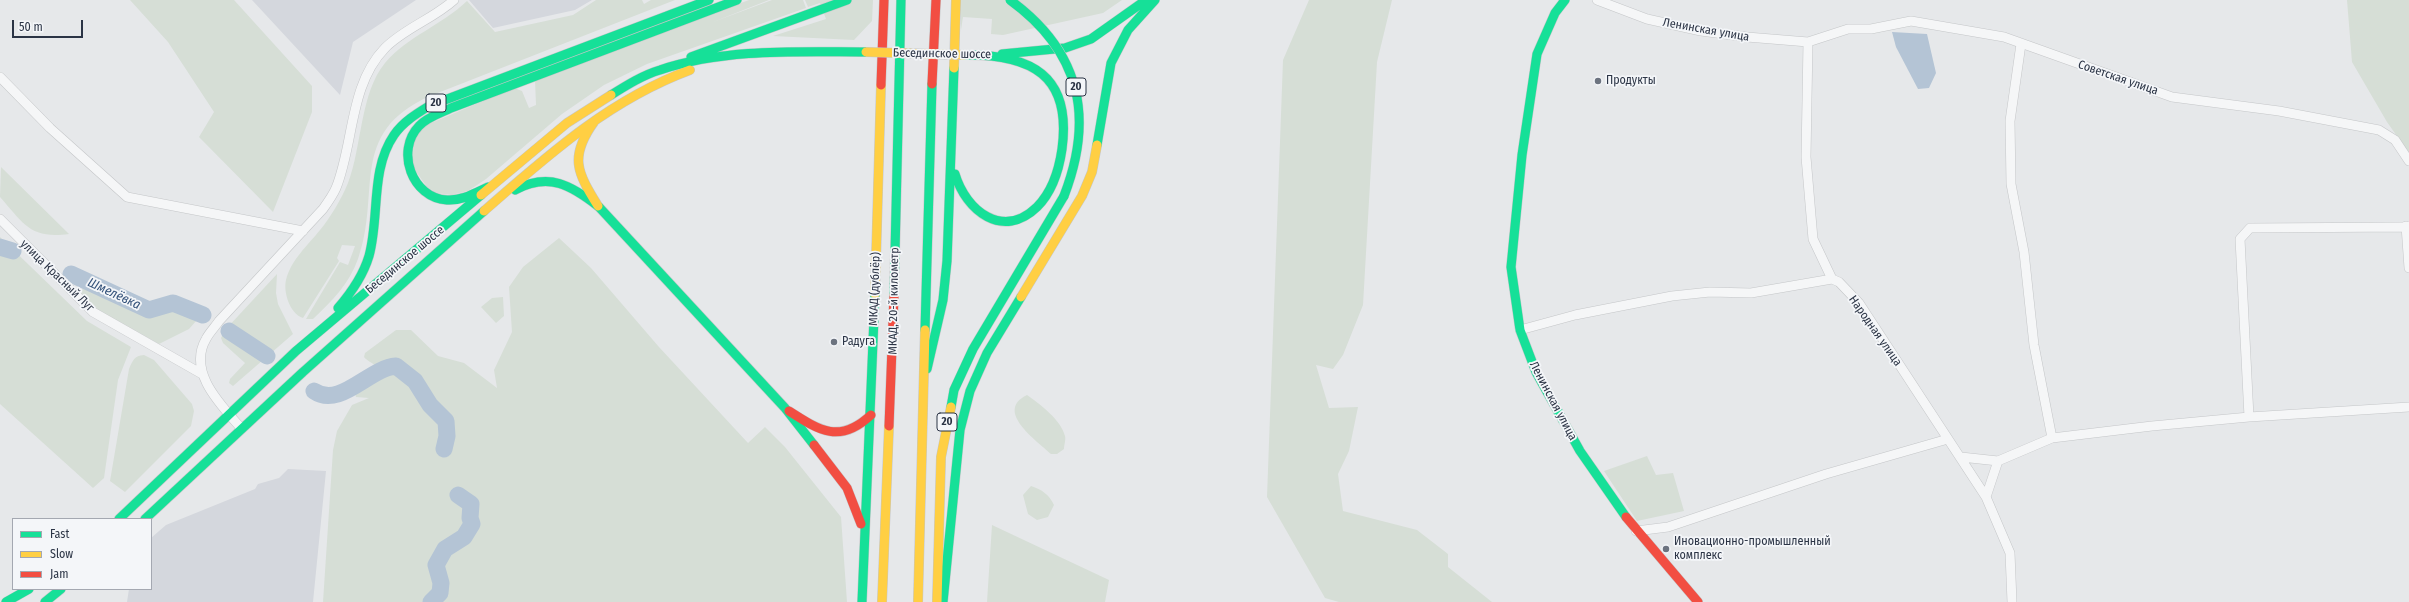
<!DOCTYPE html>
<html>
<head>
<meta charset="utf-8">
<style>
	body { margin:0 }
	#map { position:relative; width:2409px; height:602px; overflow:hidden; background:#e6e8ea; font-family:"Fira Sans Condensed",sans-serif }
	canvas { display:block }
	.legend { position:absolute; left:12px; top:518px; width:140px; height:72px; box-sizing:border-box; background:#f4f6f9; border:1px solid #a4a8b1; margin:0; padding:5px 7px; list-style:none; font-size:12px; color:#2b3445 }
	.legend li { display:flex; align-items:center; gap:8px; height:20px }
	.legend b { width:20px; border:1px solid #a4a8b1 }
	.scale { position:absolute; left:12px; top:20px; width:71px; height:18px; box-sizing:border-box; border:2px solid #2b3445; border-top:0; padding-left:5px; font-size:12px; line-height:14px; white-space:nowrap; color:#2b3445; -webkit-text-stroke:3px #f4f6f9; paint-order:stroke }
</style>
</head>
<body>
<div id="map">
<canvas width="2409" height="602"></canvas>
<ul class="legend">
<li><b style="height:5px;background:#16e098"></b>Fast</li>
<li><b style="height:5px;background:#ffcf43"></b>Slow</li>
<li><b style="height:5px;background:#f24e42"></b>Jam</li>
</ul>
<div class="scale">50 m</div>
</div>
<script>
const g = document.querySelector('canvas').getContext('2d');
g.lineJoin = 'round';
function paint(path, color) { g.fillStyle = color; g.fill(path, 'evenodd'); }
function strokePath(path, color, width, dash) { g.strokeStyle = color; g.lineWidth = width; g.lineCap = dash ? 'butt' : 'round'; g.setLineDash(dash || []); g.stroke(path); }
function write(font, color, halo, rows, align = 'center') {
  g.font = font + ' "Fira Sans Condensed",sans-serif'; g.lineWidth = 3.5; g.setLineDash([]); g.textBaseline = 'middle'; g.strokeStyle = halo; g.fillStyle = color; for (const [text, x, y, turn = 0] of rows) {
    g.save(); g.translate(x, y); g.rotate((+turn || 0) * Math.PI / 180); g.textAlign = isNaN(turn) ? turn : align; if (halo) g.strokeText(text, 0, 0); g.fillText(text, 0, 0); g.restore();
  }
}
paint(new Path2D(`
	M 252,0 L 416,0 L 353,42 L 340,95 Z
	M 469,0 L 592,0 L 575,10 L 493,28 Z
	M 288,469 L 326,471 L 313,602 L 127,602 L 129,589 L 151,589 L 151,538 L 166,525 L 255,489 L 258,484 L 279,478 Z`), '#d4d7dd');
paint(new Path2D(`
	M 130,0 L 234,0 L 312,86 L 312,112 L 273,212 L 199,137 L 214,112 L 168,42 Z
	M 596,0 L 642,0 L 644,4 L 651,0 L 675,0 L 430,96 C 347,133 382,192 358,259 C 349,284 332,301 313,319 L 306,319 L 340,262 L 348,265 L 355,246 L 342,245 L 337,258 L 339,261 L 303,318 C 290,314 283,292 286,280 C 291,260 308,245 320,230 C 330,218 342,198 348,183 C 362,147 360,93 385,63 C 408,36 442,25 467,1 L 495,32 L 573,15 Z
	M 749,0 L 769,0 L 713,22 L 772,0 L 803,0 L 806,8 L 647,64 L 604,85 L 562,114 L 486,179 L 468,191 L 451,195 L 437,193 L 427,187 L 412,166 L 414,139 L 424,126 L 514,88 L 522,91 L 529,108 L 536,105 L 535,80 Z
	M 805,0 L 873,0 L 872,21 L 854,40 L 773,36 L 826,19 L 820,3 L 808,7 Z
	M 960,0 L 1122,0 L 1103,13 L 1003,35 L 991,34 L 992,19 L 963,17 L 961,30 Z
	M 1309,0 L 1392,0 L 1377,62 L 1363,305 L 1343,355 L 1333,369 L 1316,365 L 1329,408 L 1358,407 L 1349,451 L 1338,474 L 1343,511 L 1417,530 L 1448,554 L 1448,567 L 1492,602 L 1339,602 L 1325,598 L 1267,497 L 1283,60 Z
	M 2347,0 L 2409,0 L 2409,153 L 2387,122 L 2352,62 Z
	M 1,167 L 69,234 C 30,239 24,224 0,197 Z
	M 0,237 L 87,321 L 131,347 L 118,380 L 104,478 L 93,488 L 0,404 Z
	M 559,238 L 591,268 L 659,347 L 748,443 L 765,427 L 785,447 L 841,517 L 847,602 L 323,602 L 333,450 L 337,431 L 352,405 L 369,398 L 356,397 L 354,390 L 379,376 C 379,363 371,365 364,357 L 365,353 L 396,330 L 411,330 L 438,356 L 464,363 L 497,388 L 494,370 L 512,332 L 509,287 L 523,267 Z
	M 277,274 L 276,293 L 278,304 L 293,334 L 233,386 L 229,383 L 230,379 L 245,363 L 223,343 L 221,338 L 226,329 Z
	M 84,282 L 152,313 L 170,306 L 197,320 L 189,329 L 159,344 L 98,310 L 81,296 Z
	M 503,297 L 504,316 L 496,323 L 481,307 L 492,298 Z
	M 144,355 L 154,360 L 192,404 L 194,411 L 191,426 L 125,492 L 110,481 L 129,369 C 133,360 134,356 144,355 Z
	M 1027,395 C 1040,404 1061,420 1065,436 C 1066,440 1064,445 1064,449 L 1057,454 L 1051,454 C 1036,440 994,411 1027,395 Z
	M 1647,456 L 1656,475 L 1673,473 L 1684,511 L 1637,521 L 1604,471 Z
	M 1031,486 C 1042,490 1049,494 1054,505 L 1048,517 L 1037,520 L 1028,514 L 1023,495 Z
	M 992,525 L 1109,580 L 1105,602 L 987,602 Z`), '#d6ded6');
paint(new Path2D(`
	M 1892,32 L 1927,34 L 1936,73 L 1929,88 L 1918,89 L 1896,47 Z`), '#b4c4d5');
strokePath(new Path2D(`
	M 0,247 L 13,251
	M 71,274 L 149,310 L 173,303 L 203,315
	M 229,331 L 267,356
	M 314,391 C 340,409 369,368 396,366 L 415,381 L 430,405 L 446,421 L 447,436 L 444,449
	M 431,602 L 440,593 L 441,583 L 436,565 L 445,549 L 464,537 L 472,524 L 470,518 L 471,504 L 458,495`), '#b4c4d5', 17);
const street = new Path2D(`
	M 1597,0 L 1647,19 L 1701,31 L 1747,37 L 1808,42 L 1848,29 L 1871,29 L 1911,21 L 2004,37 L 2172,97 L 2279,111 L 2379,130 L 2395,140 L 2409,161
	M 1808,42 L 1806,157 L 1813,239 L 1832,279 L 1839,282 L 1859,303 L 1986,497 L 2010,553 L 2012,602
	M 2021,44 L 2010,121 L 2011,184 L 2024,252 L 2034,345 L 2052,438
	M 0,77 L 50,128 L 127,197 L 303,231
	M 0,219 L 93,312 L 202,374
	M 2406,226 L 2409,268
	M 1520,330 L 1575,315 L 1672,296 L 1710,292 L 1751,293 L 1832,279
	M 2249,417 L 2240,239 L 2250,228 L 2409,227
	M 241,428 C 221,405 187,372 206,339 C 209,333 215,327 219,321 L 323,209 C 328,202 333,195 336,188 C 354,144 349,85 385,48 C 405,28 433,19 454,0
	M 1961,457 L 1998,461 L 2052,438 L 2152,426 L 2249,417 L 2409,407
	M 1986,497 L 1998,461
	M 1636,531 L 1668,527 L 1826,474 L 1948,439`);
const fast = new Path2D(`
	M 1565,0 L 1555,13 L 1537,54 L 1522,155 L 1511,267 L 1520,330 L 1536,372 L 1580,451 L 1626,517
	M 1002,54 L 1065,48 L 1091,39 L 1146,0
	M 691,57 L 847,0
	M 611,95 C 627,85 643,75 660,70 C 726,48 798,52 866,52
	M 1097,145 L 1111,63 L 1128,30 L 1155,0
	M 955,174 C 966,211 1003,240 1037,207 C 1052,192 1059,170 1062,149 C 1072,75 1031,54 964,55
	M 488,187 C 475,193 462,201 447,200 C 412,198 395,151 419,126 C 427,117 441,113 451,108 L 737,0
	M 515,190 C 549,172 571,185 599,207 L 785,408 L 814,445
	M 894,295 L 901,0
	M 338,308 C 351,293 363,276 369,256 C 380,216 370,170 394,135 C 403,122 416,114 429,106 L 709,0
	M 925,330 L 932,84
	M 927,369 L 943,300 L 947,261 L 954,68
	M 951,407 L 954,390 L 973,349 L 1064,196
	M 119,519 L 296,351 L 481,195
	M 145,519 L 303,372 L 484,211
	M 6,602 L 29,589
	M 45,602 L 61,589
	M 862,602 L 875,294
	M 943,602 L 960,430 L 970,391 L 987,353 L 1021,297`);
const slow = new Path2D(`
	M 954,68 L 956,0
	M 594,122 C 569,157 577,172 598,206
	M 481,195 L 567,123 L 611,95
	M 484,211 C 548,155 609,100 690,70
	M 875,294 L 881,85
	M 1021,297 L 1082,196 L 1092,172 L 1097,145
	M 882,602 L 889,426
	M 918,602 L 925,330
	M 937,602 L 941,457 L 951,407`);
const jam = new Path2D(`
	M 932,84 L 936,0
	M 881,85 L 884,0
	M 789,411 C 820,431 840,444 871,415
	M 889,426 L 894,295
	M 814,445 L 847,488 L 861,524
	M 1626,517 L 1698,602`);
strokePath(street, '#c4c6c8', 10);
strokePath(fast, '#c4c6c8', 10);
strokePath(slow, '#c4c6c8', 10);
strokePath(jam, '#c4c6c8', 10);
strokePath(street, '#f5f6f7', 9);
strokePath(fast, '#16e098', 9);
strokePath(slow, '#ffcf43', 9);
strokePath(jam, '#f24e42', 9);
const fastBridge = new Path2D(`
	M 1010,0 C 1080,51 1095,116 1064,196`);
const slowBridge = new Path2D(`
	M 866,52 L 964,55`);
strokePath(fastBridge, '#c2c5c8', 10, []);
strokePath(slowBridge, '#c2c5c8', 10, []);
strokePath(fastBridge, '#16e098', 9);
strokePath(slowBridge, '#ffcf43', 9);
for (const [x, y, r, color] of [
	[1598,81,4,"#6c737f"],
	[834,342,4,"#6c737f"],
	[1666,549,4,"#6c737f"]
]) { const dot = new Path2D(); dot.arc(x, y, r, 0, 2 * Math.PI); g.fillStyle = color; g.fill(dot); strokePath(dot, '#f4f6f9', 1.5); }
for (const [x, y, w] of [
	[1076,87,20],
	[436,103,20],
	[947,422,20]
]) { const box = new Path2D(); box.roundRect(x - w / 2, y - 9, w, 18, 3); g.fillStyle = '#f4f6f9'; g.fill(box); strokePath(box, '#2b3445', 1); }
write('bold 11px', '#2b3445', null, [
	["20",1076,87],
	["20",436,103],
	["20",947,422]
]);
write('12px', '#2b3445', '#f4f6f9', [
	["Ленинская улица",1706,30,10],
	["Бесединское шоссе",942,54,1],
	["Советская улица",2118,78,19],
	["Бесединское шоссе",405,260,-40],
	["улица Красный Луг",57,276,44],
	["МКАД (дублёр)",875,289,-88],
	["МКАД, 20-й километр",894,301,-89],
	["Народная улица",1875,331,55],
	["Ленинская улица",1553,401,62]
]);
write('12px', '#2b3445', '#f4f6f9', [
	["Продукты",1606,81],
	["Радуга",842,342],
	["Иновационно-промышленный",1674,542],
	["комплекс",1674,556]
], 'left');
write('italic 13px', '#34527a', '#f4f6f9', [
	["Шмелёвка",114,294,25]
]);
</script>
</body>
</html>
